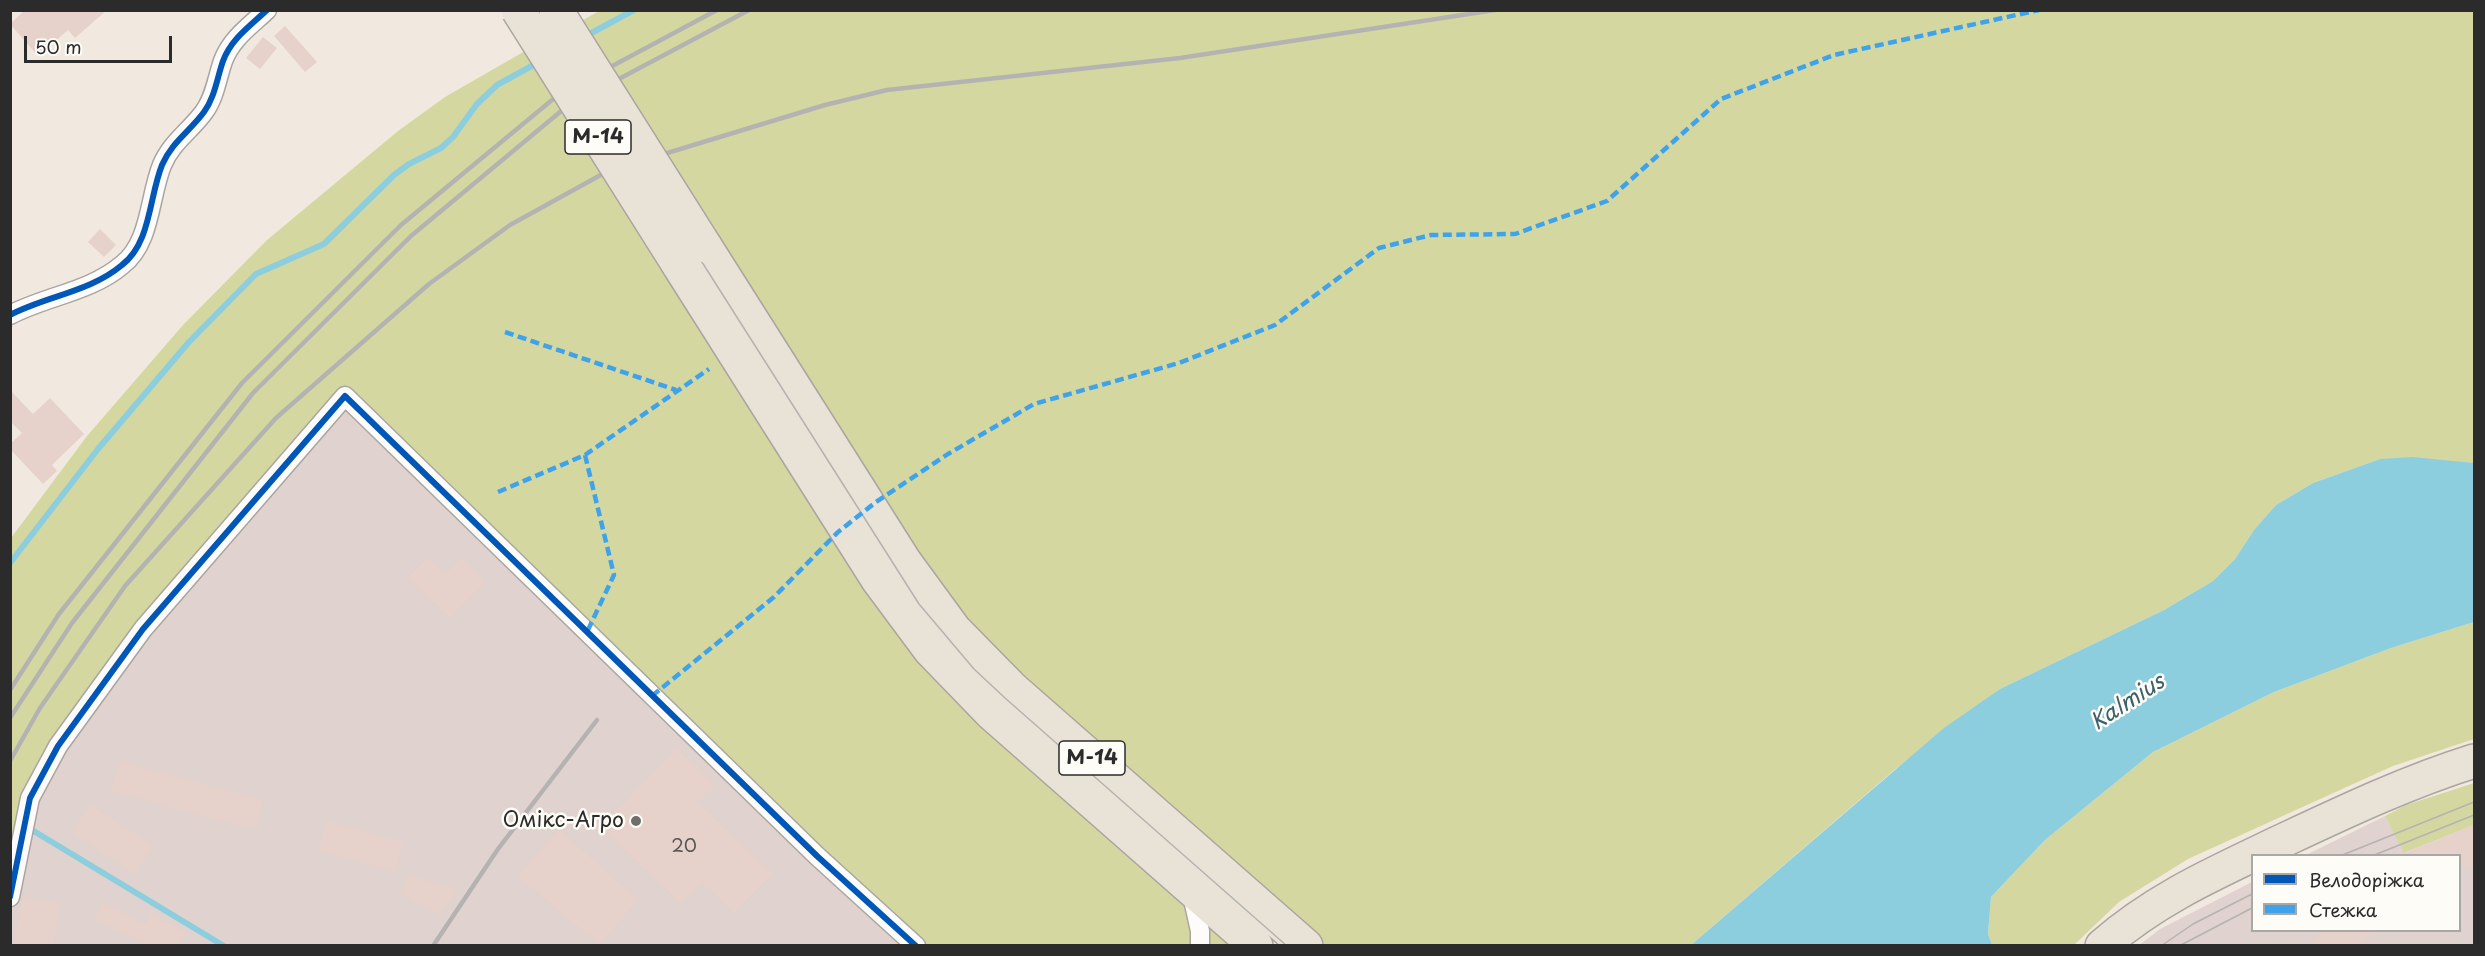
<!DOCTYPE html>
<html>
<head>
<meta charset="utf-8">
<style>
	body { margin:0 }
	#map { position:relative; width:2485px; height:956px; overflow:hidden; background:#f1e9df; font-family:"Playpen Sans",sans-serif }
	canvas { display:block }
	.frame { position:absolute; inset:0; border:12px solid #2b2b2b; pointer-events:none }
	.legend { position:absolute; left:2251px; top:854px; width:210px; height:78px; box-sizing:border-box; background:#fdfcf7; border:2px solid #a9a8a5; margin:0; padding:8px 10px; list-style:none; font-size:18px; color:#2b2b2b }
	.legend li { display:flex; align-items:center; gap:12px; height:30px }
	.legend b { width:30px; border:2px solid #a9a8a5 }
	.scale { position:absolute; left:24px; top:36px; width:148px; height:27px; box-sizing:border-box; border:3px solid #2b2b2b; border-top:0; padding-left:8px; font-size:18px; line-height:21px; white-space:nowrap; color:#2b2b2b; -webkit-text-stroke:4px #fdfcf7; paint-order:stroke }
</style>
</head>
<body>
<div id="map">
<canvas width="2485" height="956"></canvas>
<div class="frame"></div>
<ul class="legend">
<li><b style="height:8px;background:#0057b8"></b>Велодоріжка</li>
<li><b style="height:8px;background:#3ea3eb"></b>Стежка</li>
</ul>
<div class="scale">50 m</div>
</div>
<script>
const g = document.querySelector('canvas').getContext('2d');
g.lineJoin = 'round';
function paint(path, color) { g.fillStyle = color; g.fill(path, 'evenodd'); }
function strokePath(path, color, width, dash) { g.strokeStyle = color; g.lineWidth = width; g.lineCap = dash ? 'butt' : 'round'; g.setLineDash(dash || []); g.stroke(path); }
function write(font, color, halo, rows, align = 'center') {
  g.font = font + ' "Playpen Sans",sans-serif'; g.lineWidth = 5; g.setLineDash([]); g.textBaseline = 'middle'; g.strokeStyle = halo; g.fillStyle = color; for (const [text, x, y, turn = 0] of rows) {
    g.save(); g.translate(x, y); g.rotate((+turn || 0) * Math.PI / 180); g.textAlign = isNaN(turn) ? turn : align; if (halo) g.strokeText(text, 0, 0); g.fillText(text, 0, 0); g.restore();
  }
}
paint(new Path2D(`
	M 345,407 L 904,946 L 11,946 L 11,848 L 64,748 L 147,634 Z
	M 2385,816 L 2405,853 L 2474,825 L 2474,945 L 2138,946 L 2160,929 L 2252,882 L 2252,930 L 2460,930 L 2460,856 L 2306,855 Z`), '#e0d2ce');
paint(new Path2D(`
	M 601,10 L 2474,11 L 2474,463 L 2380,459 L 2313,483 L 2276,505 L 2254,530 L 2235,559 L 2213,581 L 2164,610 L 2000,689 L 1893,771 L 1691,945 L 1317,945 L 960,625 L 574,25 Z
	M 532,47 L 864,573 L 1245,945 L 904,945 L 345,407 L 147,634 L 64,748 L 11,848 L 11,538 L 87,436 L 183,325 L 267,240 L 398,131 L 445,97 Z
	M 2474,622 L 2474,739 L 2393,766 L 2188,859 L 2119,902 L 2074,945 L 1992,945 L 1988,934 L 1991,897 L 2045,840 L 2153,752 L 2274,692 L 2391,648 Z
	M 2474,783 L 2474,825 L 2404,853 L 2385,816 L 2406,805 Z`), '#d4d8a0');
paint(new Path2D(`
	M 2412,457 L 2474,463 L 2474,622 L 2391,648 L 2274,692 L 2153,752 L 2045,840 L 1991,897 L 1988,934 L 1992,945 L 1691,945 L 1944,728 L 2000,689 L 2164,610 L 2213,581 L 2235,559 L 2254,530 L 2276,505 L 2313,483 L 2380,459 Z`), '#8ccede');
strokePath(new Path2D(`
	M 584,37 L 634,10
	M 10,563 L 98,449 L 189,342 L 256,274 L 324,244 L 394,175 L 409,164 L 441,148 L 453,137 L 477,104 L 497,85 L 539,62
	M 32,830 L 224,946`), '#8ccede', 6);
paint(new Path2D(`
	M 25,10 L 107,10 L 75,38 L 68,30 L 38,56 L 10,24 Z
	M 285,26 L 317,62 L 305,72 L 274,36 Z
	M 263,37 L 277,48 L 260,69 L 246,58 Z
	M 100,229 L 116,245 L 104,257 L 88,242 Z
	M 10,390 L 33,414 L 50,398 L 84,434 L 52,465 L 57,471 L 43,484 L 10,449 L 10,444 L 22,433 L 10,421 Z
	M 427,557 L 445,574 L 461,557 L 486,582 L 450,619 L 407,578 Z
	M 677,748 L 715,784 L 698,801 L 773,874 L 734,914 L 702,883 L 681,904 L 600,827 Z
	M 119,761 L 264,800 L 255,830 L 110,791 Z
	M 90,804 L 154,846 L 135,874 L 72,833 Z
	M 326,821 L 403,842 L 396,872 L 318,851 Z
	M 2475,825 L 2475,864 L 2460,870 L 2460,855 L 2401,855 Z
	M 559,829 L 639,900 L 599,945 L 517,876 Z
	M 408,875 L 458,889 L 440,915 L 400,893 Z
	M 22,896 L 61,903 L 53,945 L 13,945 Z
	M 102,903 L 146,924 L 151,914 L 187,932 L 180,945 L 148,945 L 94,920 Z
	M 2323,930 L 2375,930 L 2361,945 L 2309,945 Z`), '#e6d1cb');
const street = new Path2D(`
	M 10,315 C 46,296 90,292 122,265 C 151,243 149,197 162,165 C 171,143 190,131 204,112 C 215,97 217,78 223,61 C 231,39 250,26 267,10
	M 1192,895 L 1200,931 L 1200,946
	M 10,897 L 30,798 L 58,746 L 143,629 L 345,396 L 817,856 L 916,946`);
const highway = new Path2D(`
	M 705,246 L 905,562 L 954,629 L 1013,689 L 1306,946
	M 678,264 L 878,580 L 930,650 L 991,713 L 1256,946
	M 2102,946 C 2155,899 2217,872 2280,842 C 2344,812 2407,782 2474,761`);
strokePath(street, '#aaa5a0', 21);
strokePath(highway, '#aaa5a0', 36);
strokePath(street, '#fdfcfa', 18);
strokePath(highway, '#e9e2d6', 33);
strokePath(new Path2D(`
	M 542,10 L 919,604 L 974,669 L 1005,698 L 1287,946
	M 2340,856 L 2474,802
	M 2372,856 L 2474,815
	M 2161,946 L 2193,924 L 2252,894
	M 2179,946 L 2252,908`), '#b5b3b2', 1.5);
strokePath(new Path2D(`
	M 10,690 L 59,614 L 242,383 L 401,225 L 558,95 L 717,10
	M 10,718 L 72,623 L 253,393 L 411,236 L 566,107 L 749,10
	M 10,761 L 40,708 L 125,586 L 276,418 L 429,284 L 510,225 L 608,171 L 825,105 L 887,90 L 1180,58 L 1495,10
	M 433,946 L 498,849 L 597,720`), '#b5b3b2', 4.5);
const highwayBridge = new Path2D(`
	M 518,10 L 678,264
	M 556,10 L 705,246`);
strokePath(highwayBridge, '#aaa5a0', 36, []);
strokePath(highwayBridge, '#e9e2d6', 33);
strokePath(new Path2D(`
	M 505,332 L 676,390
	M 585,455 L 614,575 L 587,632
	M 498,492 L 585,455 L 709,369
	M 652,696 L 774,597 L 838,532 L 876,502 L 948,454 L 1034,404 L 1179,363 L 1275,325 L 1379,248 L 1431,235 L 1515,234 L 1607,201 L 1721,99 L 1834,55 L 2039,10`), '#3ea3eb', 4.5, [9, 4.5]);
strokePath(new Path2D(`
	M 10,315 C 46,296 90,292 122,265 C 151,243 149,197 162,165 C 171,143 190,131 204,112 C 215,97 217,78 223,61 C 231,39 250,26 267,10
	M 10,897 L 30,798 L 58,746 L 143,629 L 345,396 L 817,856 L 916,946`), '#0057b8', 6);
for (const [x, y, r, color] of [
	[636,821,6,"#706e6a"]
]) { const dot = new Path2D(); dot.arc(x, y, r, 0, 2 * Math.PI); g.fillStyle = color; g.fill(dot); strokePath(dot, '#fdfcf7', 2); }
write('18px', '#5a5453', null, [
	["20",684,847]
]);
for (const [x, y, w] of [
	[598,137,66],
	[1092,758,66]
]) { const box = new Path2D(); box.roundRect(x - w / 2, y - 17, w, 34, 4.5); g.fillStyle = '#fdfcf7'; g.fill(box); strokePath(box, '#2b2b2b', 1.5); }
write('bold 20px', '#2b2b2b', null, [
	["М-14",598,137],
	["М-14",1092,758]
]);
write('21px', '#2b2b2b', '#fdfcf7', [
	["Омiкс-Агро",624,821]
], 'right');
write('italic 22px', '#3e606a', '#fdfcf7', [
	["Kalmius",2128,703,-33]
]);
</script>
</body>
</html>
